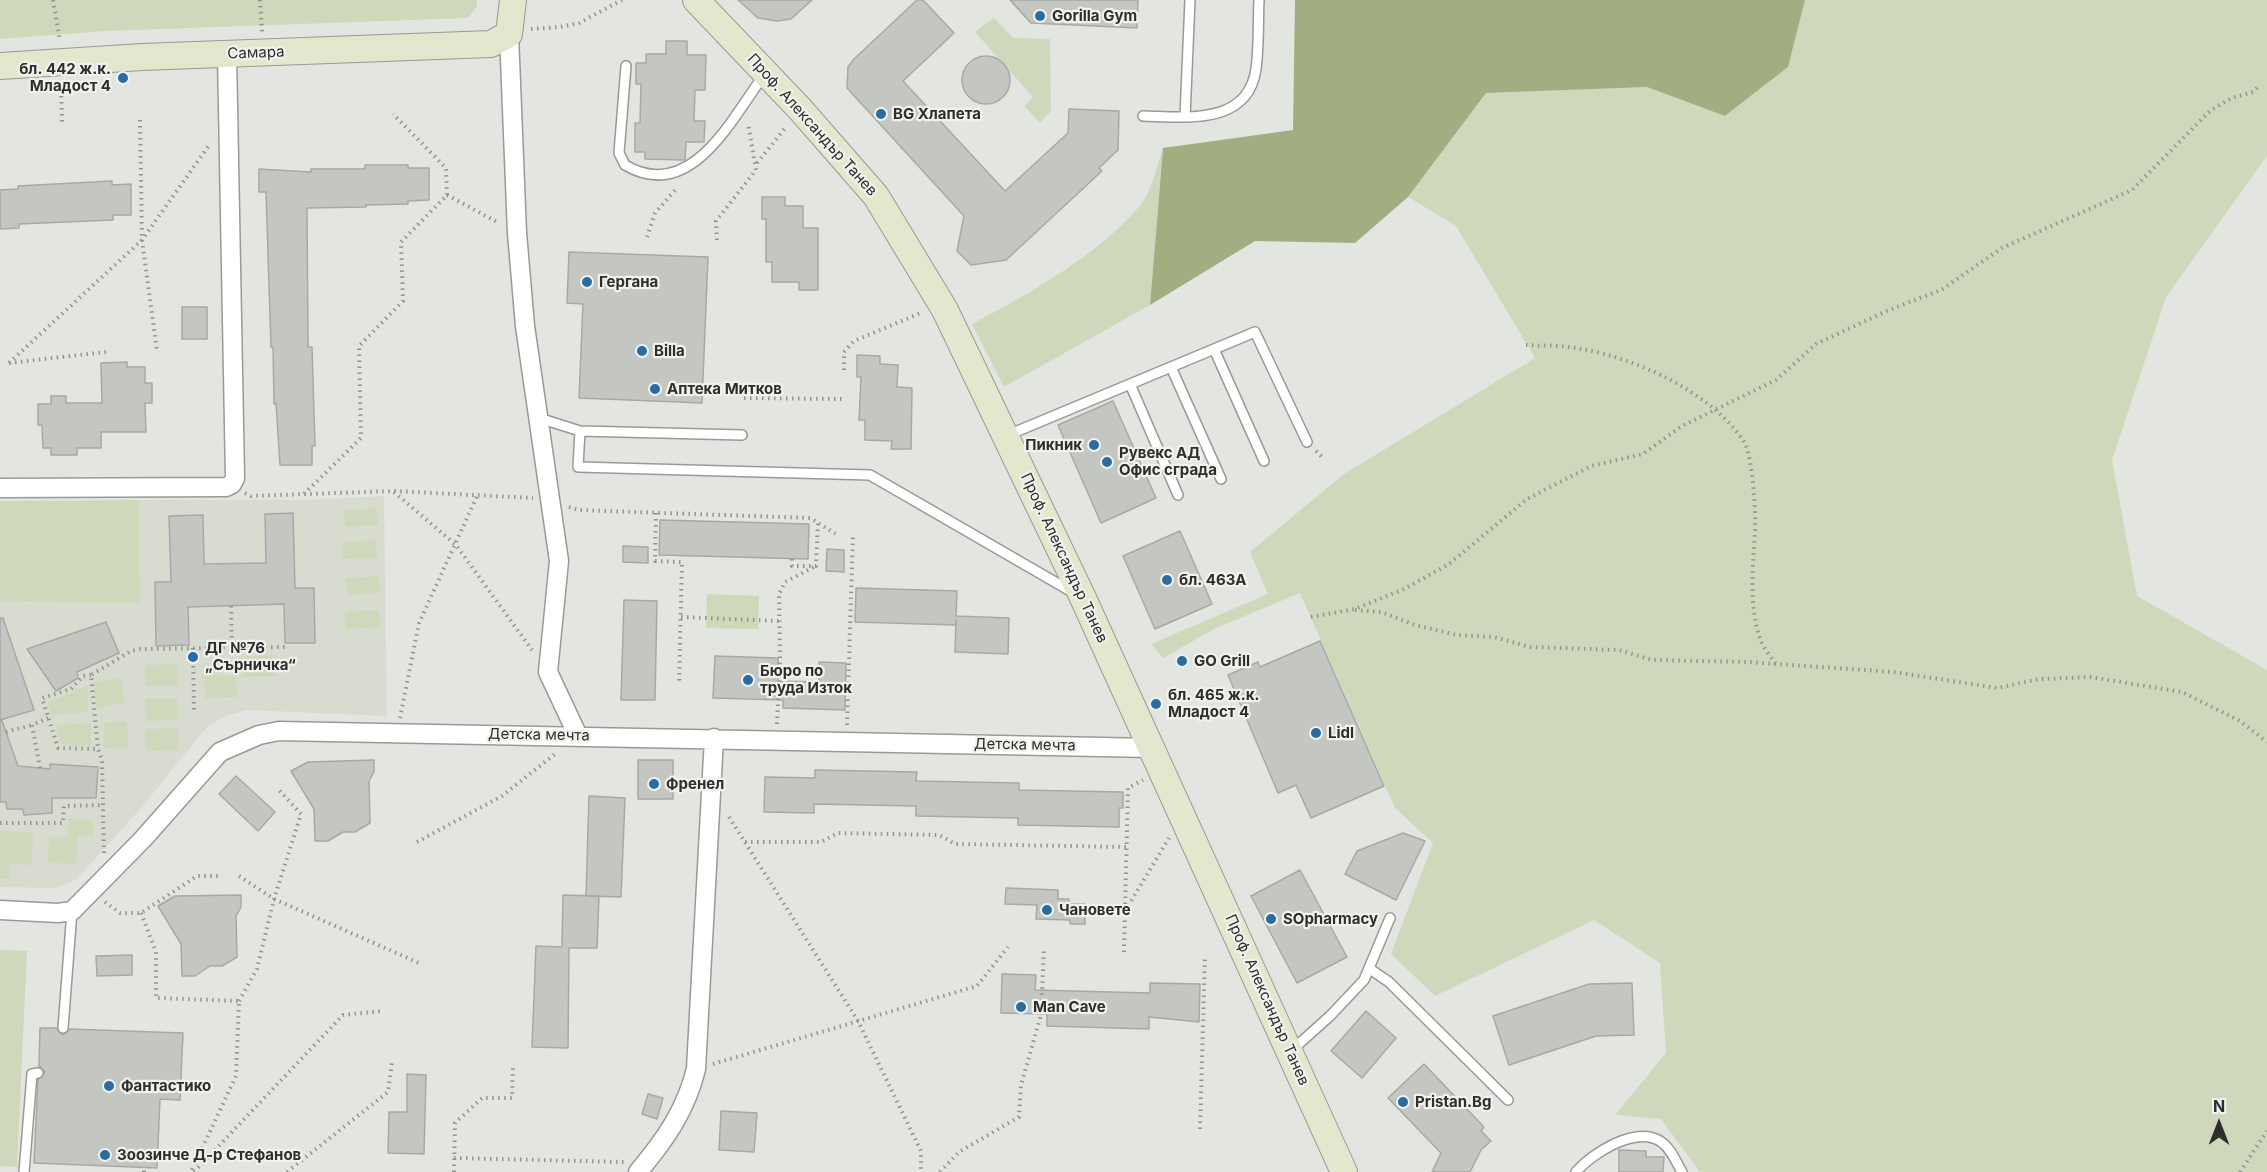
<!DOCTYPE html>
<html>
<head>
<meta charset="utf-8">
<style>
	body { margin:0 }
	#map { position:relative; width:2267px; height:1172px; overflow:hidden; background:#e3e5e0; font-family:Inter,sans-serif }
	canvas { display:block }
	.north { position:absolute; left:2189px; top:1094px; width:60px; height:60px; -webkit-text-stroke:4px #f0f2ed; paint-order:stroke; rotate:0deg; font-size:16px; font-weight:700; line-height:24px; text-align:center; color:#2e2e2d }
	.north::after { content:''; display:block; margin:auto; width:21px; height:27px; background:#2e2e2d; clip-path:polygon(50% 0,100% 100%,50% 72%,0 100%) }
</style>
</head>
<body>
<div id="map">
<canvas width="2267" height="1172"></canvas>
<div class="north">N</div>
</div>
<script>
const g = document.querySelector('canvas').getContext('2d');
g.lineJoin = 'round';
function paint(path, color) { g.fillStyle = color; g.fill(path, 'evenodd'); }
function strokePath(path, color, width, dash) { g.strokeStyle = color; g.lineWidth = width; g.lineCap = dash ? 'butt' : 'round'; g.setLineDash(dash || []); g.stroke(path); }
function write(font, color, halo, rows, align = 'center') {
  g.font = font + ' Inter,sans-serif'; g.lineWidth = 4.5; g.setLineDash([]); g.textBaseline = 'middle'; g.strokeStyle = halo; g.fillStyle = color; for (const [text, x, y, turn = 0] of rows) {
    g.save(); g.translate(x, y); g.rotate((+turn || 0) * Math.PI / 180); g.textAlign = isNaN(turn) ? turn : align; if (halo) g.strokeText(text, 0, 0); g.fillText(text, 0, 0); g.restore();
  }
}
paint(new Path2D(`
	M 384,496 L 387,716 L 247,710 L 225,716 L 206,728 L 142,807 L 77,879 L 57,888 L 0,887 L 0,602 L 140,603 L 139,500 L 306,500 Z`), '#d8dcd0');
paint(new Path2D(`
	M 0,0 L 477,0 L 477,6 L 468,18 L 106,31 L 0,39 Z
	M 1805,0 L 2267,0 L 2267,156 L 2166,297 L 2112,460 L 2137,596 L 2267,670 L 2267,1172 L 1700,1172 L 1661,1119 L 1615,1115 L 1666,1053 L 1660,963 L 1594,920 L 1435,996 L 1391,954 L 1433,843 L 1395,808 L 1300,593 L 1216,628 L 1163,658 L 1151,644 L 1268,594 L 1250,552 L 1344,474 L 1535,358 L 1456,226 L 1408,197 L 1486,93 L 1647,87 L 1726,116 L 1788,67 Z
	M 994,18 L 1013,38 L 1050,39 L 1051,111 L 1040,123 L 1024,106 L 1033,97 L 975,32 Z
	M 1163,148 L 1150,305 L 1004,387 L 972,324 C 1023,298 1107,249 1141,204 C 1152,190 1157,165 1163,148 Z
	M 139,500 L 140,603 L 0,602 L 0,501 Z
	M 377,508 L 378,525 L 345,527 L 344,510 Z
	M 376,540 L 377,558 L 343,559 L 342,542 Z
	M 379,576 L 380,593 L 347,595 L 346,578 Z
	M 707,594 L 759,596 L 758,629 L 706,628 Z
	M 379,610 L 380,627 L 346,629 L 345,612 Z
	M 276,655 L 276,676 L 244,677 L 244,656 Z
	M 177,664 L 178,686 L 146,686 L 145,665 Z
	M 204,676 L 236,676 L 237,697 L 205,698 Z
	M 121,678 L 125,703 L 97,708 L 93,682 Z
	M 88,685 L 88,712 L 52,715 L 47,703 Z
	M 177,698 L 178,720 L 146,721 L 145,699 Z
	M 127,721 L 129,749 L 103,748 L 104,723 Z
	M 91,723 L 91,746 L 61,744 L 56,725 Z
	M 178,728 L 178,750 L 146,751 L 145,729 Z
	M 69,819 L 93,820 L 93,837 L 78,836 L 76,864 L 48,863 L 49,836 L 68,837 Z
	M 0,831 L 33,832 L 32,865 L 10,864 L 9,879 L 0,879 Z
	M 0,950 L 27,951 L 17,1167 L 0,1166 Z`), '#d0d8bc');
paint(new Path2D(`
	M 1295,0 L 1805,0 L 1788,67 L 1725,116 L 1647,87 L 1486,93 L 1408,197 L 1355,243 L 1255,241 L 1150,305 L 1163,148 L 1293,130 Z`), '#a1ae82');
const building = new Path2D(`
	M 738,0 L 812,0 L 791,19 L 777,21 L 758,18 Z
	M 917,0 L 923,0 L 954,33 L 903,81 L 1005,191 L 1068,133 L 1069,109 L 1119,111 L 1118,150 L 1099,168 L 1102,171 L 1006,260 L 971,265 L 957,251 L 964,216 L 847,88 L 848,67 L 854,59 Z
	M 1010,0 L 1138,0 L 1137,28 L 1031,23 Z
	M 666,41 L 687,41 L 687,55 L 706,55 L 705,90 L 695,90 L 694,121 L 705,121 L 704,142 L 686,142 L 685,160 L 645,159 L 645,152 L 635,152 L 635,123 L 640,123 L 641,84 L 636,84 L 636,63 L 646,63 L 646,54 L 666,54 Z
	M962 80a24 24 0 1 1 48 0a24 24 0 1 1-48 0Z
	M 365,165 L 408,165 L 408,168 L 429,168 L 429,200 L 408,201 L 408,204 L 366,205 L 366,207 L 307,208 L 308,347 L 312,347 L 315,446 L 312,446 L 312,465 L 280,465 L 276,403 L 274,404 L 273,347 L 271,347 L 266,192 L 259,192 L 259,169 L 311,172 L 311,169 L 365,169 Z
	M 112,181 L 112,185 L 131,184 L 131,215 L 113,215 L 113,220 L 19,224 L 19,228 L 0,229 L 0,190 L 18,189 L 18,186 Z
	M 762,197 L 785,197 L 785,206 L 803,206 L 803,228 L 818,228 L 818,290 L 799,290 L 799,282 L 772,282 L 772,262 L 766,262 L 766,219 L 762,219 Z
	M 569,252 L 708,257 L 702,403 L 579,398 L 583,304 L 567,303 Z
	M 182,307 L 207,307 L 207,339 L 182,339 Z
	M 857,355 L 880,356 L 880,364 L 898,365 L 897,387 L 912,388 L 911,449 L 891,449 L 892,441 L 865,440 L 865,420 L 859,420 L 861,377 L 857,377 Z
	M 127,362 L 127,367 L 145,367 L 145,383 L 152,383 L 152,403 L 145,403 L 146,432 L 101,432 L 101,448 L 77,448 L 77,455 L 51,455 L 51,448 L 43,448 L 42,425 L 38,425 L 38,404 L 51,404 L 51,396 L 66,396 L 66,403 L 102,403 L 101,363 Z
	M 1113,401 L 1156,498 L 1101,523 L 1058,425 Z
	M 293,513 L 295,588 L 314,588 L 315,643 L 285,643 L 284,604 L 188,607 L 189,645 L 156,646 L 155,582 L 171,582 L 169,516 L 203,515 L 204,564 L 266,563 L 265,514 Z
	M 660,520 L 809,524 L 808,559 L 659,555 Z
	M 1180,531 L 1212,604 L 1155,629 L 1123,556 Z
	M 623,546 L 648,547 L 648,563 L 623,562 Z
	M 827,549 L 844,550 L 844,572 L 826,571 Z
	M 856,588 L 957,591 L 956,616 L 1009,618 L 1008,654 L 955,652 L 956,620 L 956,625 L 855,622 Z
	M 624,600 L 657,601 L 655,700 L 621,700 Z
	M 0,618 L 3,618 L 34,710 L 0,720 Z
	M 106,622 L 119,653 L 77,672 L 78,678 L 56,691 L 27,649 Z
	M 1320,641 L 1384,786 L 1311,818 L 1296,785 L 1278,793 L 1228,675 L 1258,662 L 1260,667 Z
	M 715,656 L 778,658 L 778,681 L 819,682 L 819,662 L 846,663 L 845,710 L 783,708 L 783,700 L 713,698 Z
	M 0,721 L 2,721 L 18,766 L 50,769 L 50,764 L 98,767 L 96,798 L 52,798 L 52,813 L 24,815 L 23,809 L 7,809 L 6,802 L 0,802 Z
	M 374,760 L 374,772 L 369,781 L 370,823 L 355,832 L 343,832 L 328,841 L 315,841 L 314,809 L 291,771 L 308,762 Z
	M 638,760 L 673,760 L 673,799 L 638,799 Z
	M 815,770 L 917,772 L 916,781 L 1019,783 L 1019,790 L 1123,792 L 1123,808 L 1119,808 L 1119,827 L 1018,825 L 1018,818 L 916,816 L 916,806 L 814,804 L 814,813 L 764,812 L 765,777 L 815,778 Z
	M 236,776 L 275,812 L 258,831 L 219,794 Z
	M 589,796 L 625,798 L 621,897 L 586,896 Z
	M 1403,833 L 1425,841 L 1396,900 L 1345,874 L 1357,851 Z
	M 1300,870 L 1347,957 L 1297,983 L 1251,896 Z
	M 1006,888 L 1058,890 L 1058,899 L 1069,899 L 1069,904 L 1085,904 L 1085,924 L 1070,924 L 1070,920 L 1036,919 L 1037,905 L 1005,904 Z
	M 241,895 L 241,907 L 236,916 L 237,957 L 222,966 L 210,966 L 195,976 L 182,976 L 181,944 L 158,906 L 175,896 Z
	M 563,895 L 599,896 L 597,948 L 569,948 L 568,1048 L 532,1047 L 536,946 L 562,947 Z
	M 132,955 L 132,975 L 97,976 L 96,956 Z
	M 1002,974 L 1036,975 L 1035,990 L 1150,993 L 1150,983 L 1200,984 L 1199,1022 L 1149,1017 L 1149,1029 L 1047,1026 L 1047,1014 L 1001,1013 Z
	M 1632,983 L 1634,1035 L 1596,1036 L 1509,1065 L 1493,1016 L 1589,984 Z
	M 1366,1011 L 1396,1038 L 1362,1078 L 1331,1051 Z
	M 40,1028 L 56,1028 L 63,1035 L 70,1029 L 183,1033 L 180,1100 L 160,1099 L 157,1168 L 34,1163 L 38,1080 L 45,1072 L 39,1066 Z
	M 1424,1064 L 1484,1127 L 1481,1131 L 1491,1141 L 1481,1150 L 1470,1172 L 1432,1172 L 1441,1153 L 1388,1098 Z
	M 407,1074 L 426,1075 L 424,1154 L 388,1153 L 389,1112 L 407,1112 Z
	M 648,1094 L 663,1098 L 657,1119 L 642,1114 Z
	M 721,1111 L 757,1113 L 754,1152 L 719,1150 Z
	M 1619,1150 L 1646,1151 L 1646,1157 L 1664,1157 L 1663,1172 L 1619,1172 Z`);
paint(building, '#c4c6c1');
strokePath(building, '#a7a9a4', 1.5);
const lane = new Path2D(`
	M 626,66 L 619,153 L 625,165 C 691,204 732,118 764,75
	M 1143,116 C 1185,117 1248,126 1256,69 C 1259,47 1258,23 1259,0
	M 1185,117 L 1190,0
	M 1214,349 L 1264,461
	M 1171,367 L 1221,479
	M 1130,384 L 1178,495
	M 539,418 L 580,431 L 578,467 L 870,475 L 1074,593
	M 580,431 L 742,435
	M 1008,435 L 1255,332 L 1307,442
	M 1370,969 L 1389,982 L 1508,1100
	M 63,1028 L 72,911
	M 1292,1050 L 1330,1016 L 1364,980 L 1390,918
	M 24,1172 L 32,1074 L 38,1073
	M 1576,1172 C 1592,1153 1635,1126 1660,1141 C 1671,1148 1676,1162 1682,1172`);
const street = new Path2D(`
	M 509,34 L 517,233 L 525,326 L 559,561 L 548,672 L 578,736
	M 0,488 L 226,487 L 232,484 L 235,478 L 227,54
	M 0,910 L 58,913 L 72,911 L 143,839 L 220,752 L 259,735 L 279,731 L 1152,748
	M 638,1172 C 665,1140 686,1110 696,1069 L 714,738`);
const secondary = new Path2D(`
	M 696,0 L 800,109 L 876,196 L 945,310 L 1083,598 L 1344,1172
	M 0,66 L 142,57 L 491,44 L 509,34 L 513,0`);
strokePath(lane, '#999a96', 12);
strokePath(street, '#999a96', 21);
strokePath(secondary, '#999a96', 28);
strokePath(new Path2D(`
	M 53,0 L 60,41
	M 260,0 L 262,32
	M 531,29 L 560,27 L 579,23 L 622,0
	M 61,84 L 62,122
	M 140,120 L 142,240 L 157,351
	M 757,163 L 786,127
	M 447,195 L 499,223
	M 647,237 L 655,213 L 678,187
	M 717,240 L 716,221 L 756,170 L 748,123
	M 1526,345 C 1544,346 1563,345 1581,349 C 1636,358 1713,393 1744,442 C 1753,456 1756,514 1755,532 C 1753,567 1748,606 1761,641 C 1764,649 1771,657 1776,664
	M 9,363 L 142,240 L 210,144
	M 9,363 L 106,352
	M 844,370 L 844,352 L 854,341 L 923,312
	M 744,398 L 842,399
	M 1316,451 L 1323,458
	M 394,492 L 456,545 L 532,650
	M 245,493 L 251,496 L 394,491 L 533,498
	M 304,494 L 361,438 L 359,346 L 403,301 L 401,242 L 447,195 L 446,168 L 393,114
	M 569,507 L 578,510 L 810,518 L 836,534
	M 656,513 L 655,561 L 682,562 L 679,683
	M 792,559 L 792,566 L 816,566 L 818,522
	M 231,606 L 232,647
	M 1355,610 L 1381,612 L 1415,625 L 1456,635 L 1494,637 L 1530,647 L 1619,650 L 1652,660 L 1748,662 L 1894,672 L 1997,688 L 2040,679 L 2090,677 L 2182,692 L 2240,721 L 2267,742
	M 681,617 L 779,621
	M 1311,617 L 1355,609 L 1404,589 L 1449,564 L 1527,499 L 1591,466 L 1643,454 L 1682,426 L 1776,380 L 1816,344 L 1889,310 L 1941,290 L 2002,248 L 2132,190 L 2211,110 L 2232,98 L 2253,92 L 2258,87
	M 193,648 L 194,712
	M 91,675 L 83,676 L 71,689 L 42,698 L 58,748 L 98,749
	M 400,718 L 419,623 L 478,494
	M 777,724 L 780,659 L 779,594 L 785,582 L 816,566
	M 847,725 L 853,534
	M 6,732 L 32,725
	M 40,768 L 32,725 L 48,718
	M 729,817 L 858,1021 L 921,1151 L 921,1172
	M 0,823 L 63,823 L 64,806 L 103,805
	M 417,842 L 502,796 L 555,754
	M 745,842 L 821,842 L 838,833 L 939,835 L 955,844 L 1126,847
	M 104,853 L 102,760 L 98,749 L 91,675 L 131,651 L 140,649 L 285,647
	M 239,876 L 274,899 L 419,963
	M 105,902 L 120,913 L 141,913 L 197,876 L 218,876
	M 1125,911 L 1169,838
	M 141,913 L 156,952 L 156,998 L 239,1001 L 236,1076 L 191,1172
	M 1124,952 L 1128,788 L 1143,780
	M 239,1001 L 257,969 L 274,899 L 301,814 L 279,790
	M 713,1064 L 977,986 L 1008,947
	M 1200,1129 L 1205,955
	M 454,1158 L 624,1162
	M 144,1172 L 144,1167
	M 194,1172 L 343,1015 L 382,1011
	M 287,1172 L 388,1092 L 392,1062
	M 454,1172 L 455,1123 L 482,1098 L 512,1098 L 513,1065
	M 940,1172 L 959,1152 L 1019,1117 L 1021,1085 L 1041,1015 L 1044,948
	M 2240,1172 L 2267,1131`), '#939490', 4, [1.5, 4.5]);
strokePath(lane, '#fff', 9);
strokePath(street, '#fff', 18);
strokePath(secondary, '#e1e8cd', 26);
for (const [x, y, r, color] of [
	[1040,16,6,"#2a6ba1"],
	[123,78,6,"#2a6ba1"],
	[881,114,6,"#2a6ba1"],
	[587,282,6,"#2a6ba1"],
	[642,351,6,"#2a6ba1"],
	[655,389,6,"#2a6ba1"],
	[1094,445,6,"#2a6ba1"],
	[1107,462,6,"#2a6ba1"],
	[1167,580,6,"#2a6ba1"],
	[193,657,6,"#2a6ba1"],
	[1182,661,6,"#2a6ba1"],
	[748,680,6,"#2a6ba1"],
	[1156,704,6,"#2a6ba1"],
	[1316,733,6,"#2a6ba1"],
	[654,784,6,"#2a6ba1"],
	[1047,910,6,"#2a6ba1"],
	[1271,919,6,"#2a6ba1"],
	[1021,1007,6,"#2a6ba1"],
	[109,1086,6,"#2a6ba1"],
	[1403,1102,6,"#2a6ba1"],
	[105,1155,6,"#2a6ba1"]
]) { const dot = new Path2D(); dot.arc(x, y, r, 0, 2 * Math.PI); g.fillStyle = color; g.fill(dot); strokePath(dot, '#f0f2ed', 2); }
write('bold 15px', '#2e2e2d', '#f0f2ed', [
	["Gorilla Gym",1052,16],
	["бл. 442 ж.к.",111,69,"right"],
	["Младост 4",111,86,"right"],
	["BG Хлапета",893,114],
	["Гергана",599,282],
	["Billa",654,351],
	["Аптека Митков",667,389],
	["Пикник",1082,445,"right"],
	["Рувекс АД",1119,453],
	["Офис сграда",1119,470],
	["бл. 463А",1179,580],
	["ДГ №76",205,648],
	["„Сърничка“",205,665],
	["GO Grill",1194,661],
	["Бюро по",760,671],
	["труда Изток",760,688],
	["бл. 465 ж.к.",1168,695],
	["Младост 4",1168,712],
	["Lidl",1328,733],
	["Френел",666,784],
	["Чановете",1059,910],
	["SOpharmacy",1283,919],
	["Man Cave",1033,1007],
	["Фантастико",121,1086],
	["Pristan.Bg",1415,1102],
	["Зоозинче Д-р Стефанов",117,1155]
], 'left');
write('15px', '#2e2e2d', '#f0f2ed', [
	["Самара",256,53,-2],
	["Проф. Александър Танев",812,125,48],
	["Проф. Александър Танев",1064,558,65],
	["Детска мечта",539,735,1],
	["Детска мечта",1025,745,1],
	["Проф. Александър Танев",1267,1000,66]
]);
</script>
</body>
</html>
